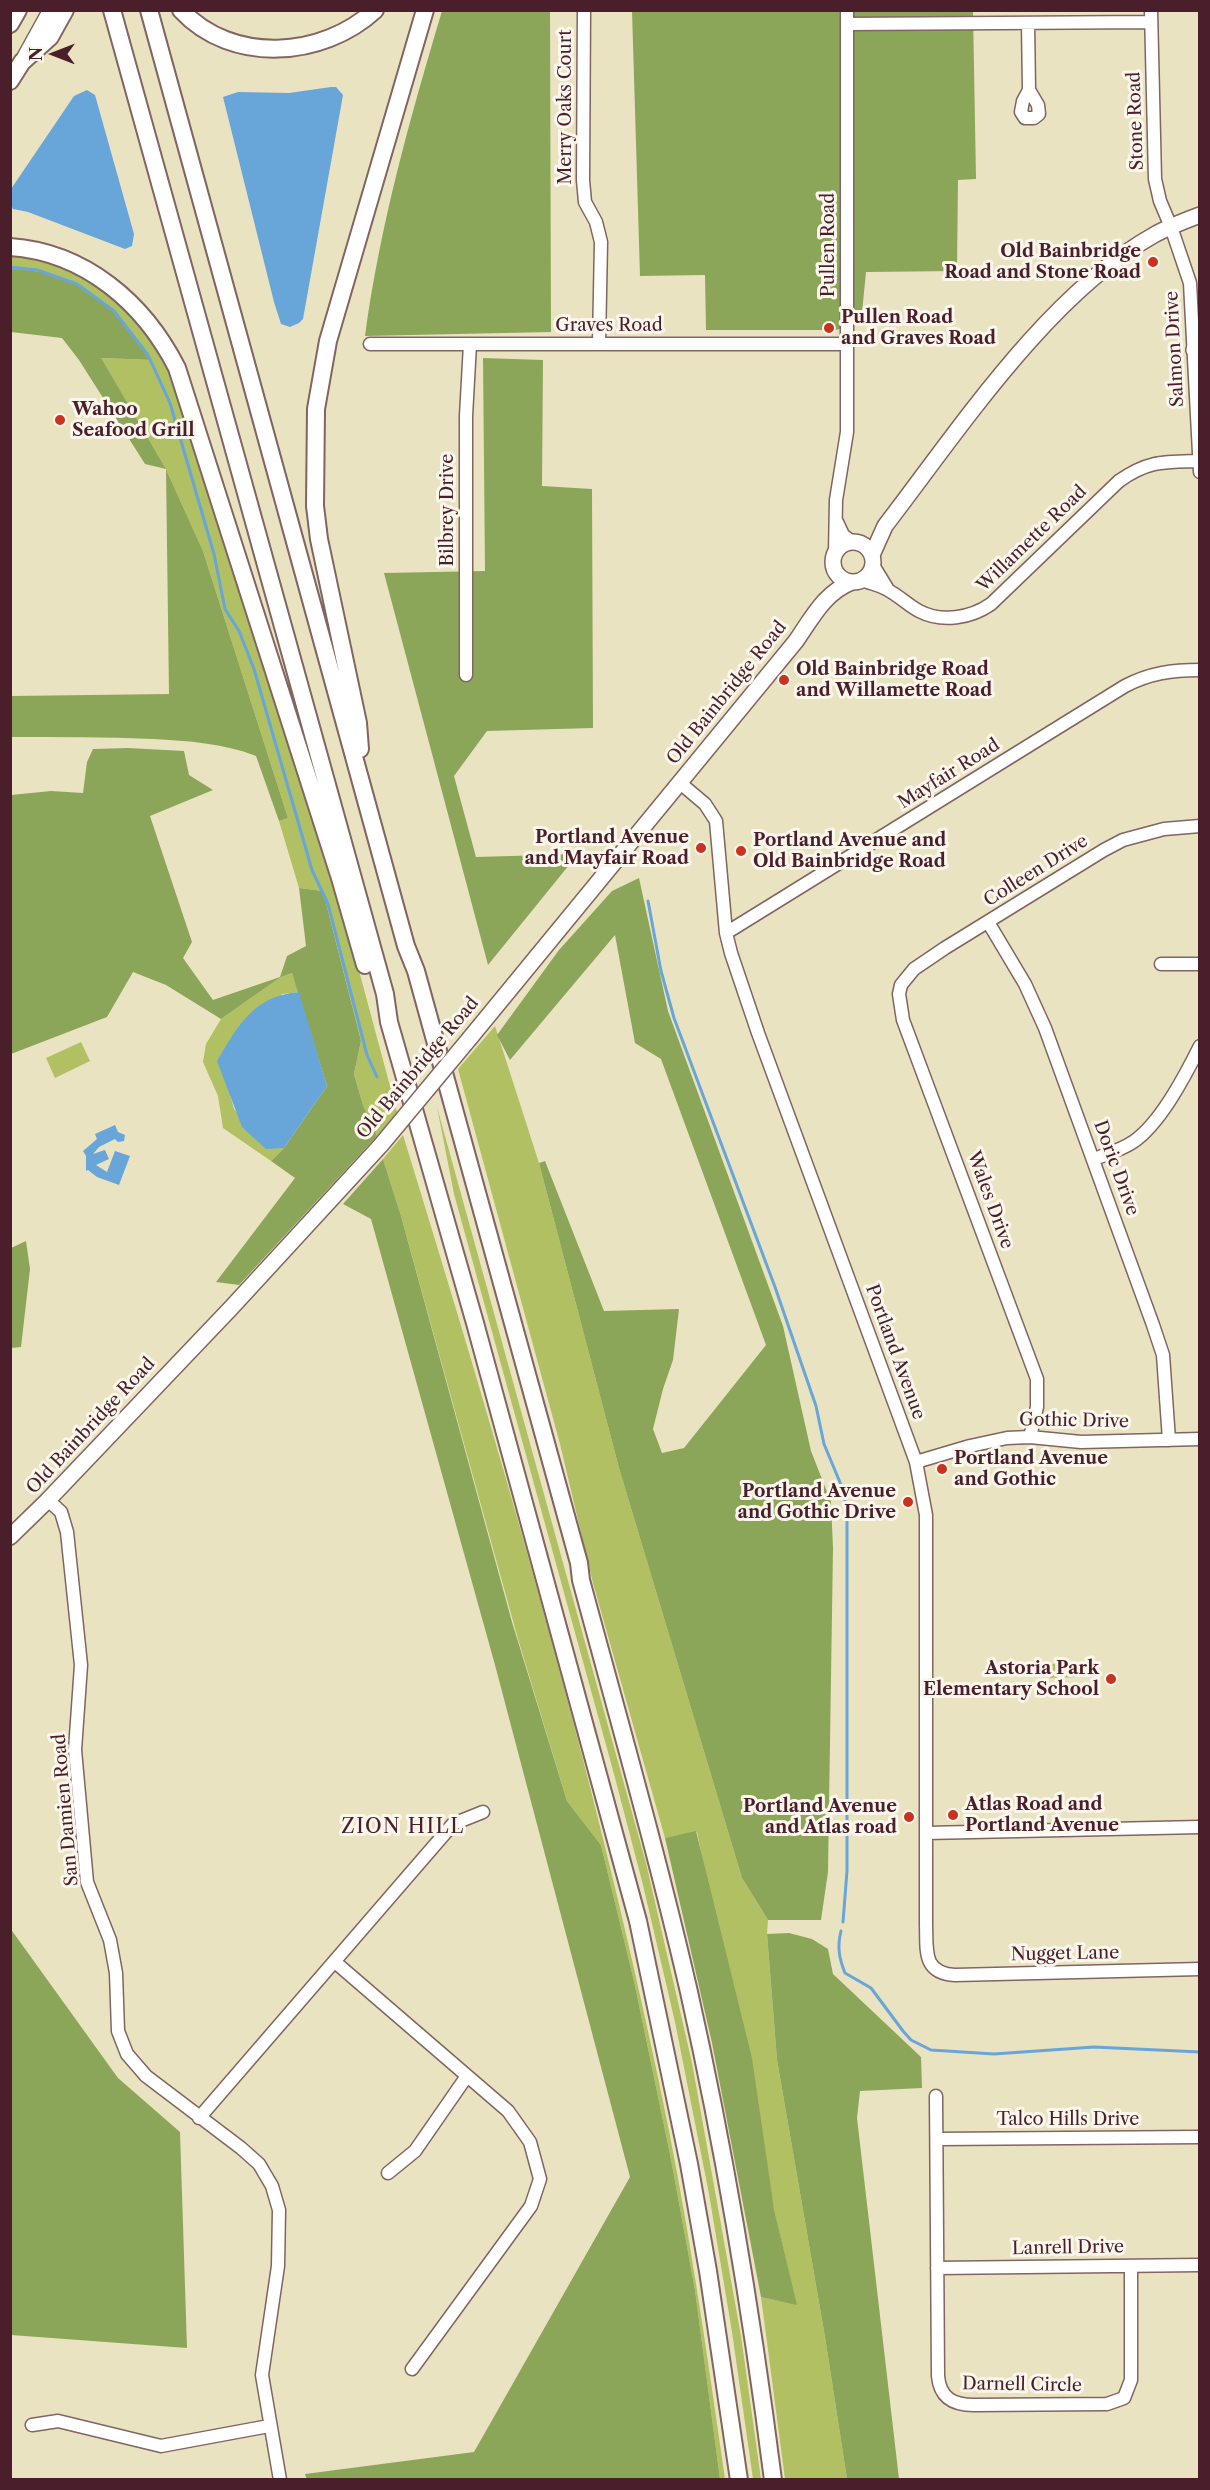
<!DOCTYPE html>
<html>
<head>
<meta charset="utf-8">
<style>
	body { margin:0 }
	#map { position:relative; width:1210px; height:2490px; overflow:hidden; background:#eae3c1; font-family:"Libre Caslon Text",serif }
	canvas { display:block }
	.frame { position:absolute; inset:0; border:12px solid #4a1f2b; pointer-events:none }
	.north { position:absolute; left:24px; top:24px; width:60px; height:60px; -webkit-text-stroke:4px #fbf7ec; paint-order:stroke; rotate:270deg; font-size:16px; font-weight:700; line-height:24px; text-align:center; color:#4a1f2b }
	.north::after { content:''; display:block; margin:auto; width:21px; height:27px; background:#4a1f2b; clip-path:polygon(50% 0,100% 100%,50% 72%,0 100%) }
</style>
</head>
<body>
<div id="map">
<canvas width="1210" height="2490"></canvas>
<div class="frame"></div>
<div class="north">N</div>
</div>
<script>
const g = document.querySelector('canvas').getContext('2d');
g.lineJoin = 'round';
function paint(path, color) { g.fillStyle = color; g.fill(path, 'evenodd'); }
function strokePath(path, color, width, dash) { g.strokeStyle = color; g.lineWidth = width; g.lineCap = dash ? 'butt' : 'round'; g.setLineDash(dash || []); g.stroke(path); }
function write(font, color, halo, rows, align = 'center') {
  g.font = font + ' "Libre Caslon Text",serif'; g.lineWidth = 6; g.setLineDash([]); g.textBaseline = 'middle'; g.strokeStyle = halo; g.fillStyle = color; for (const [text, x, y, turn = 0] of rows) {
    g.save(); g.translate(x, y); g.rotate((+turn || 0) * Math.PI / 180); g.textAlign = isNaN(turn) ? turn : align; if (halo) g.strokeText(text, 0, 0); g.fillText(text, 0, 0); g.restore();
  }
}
paint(new Path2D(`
	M 11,251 L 46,257 L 115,293 L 164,352 L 315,807 L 397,1112 L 377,1136 L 363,1105 L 354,1074 L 361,1041 L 323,891 L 299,888 L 279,821 L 288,818 L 203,551 L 166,469 L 100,358 L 151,360 L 11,270 Z
	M 292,973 L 299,992 L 282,994 L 228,1087 L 234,1109 L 266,1148 L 284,1148 L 271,1161 L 223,1128 L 218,1096 L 203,1062 L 206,1044 L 221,1019 L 281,977 Z
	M 495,1026 L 539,1163 L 619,1468 L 742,1878 L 768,1920 L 767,1934 L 777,2060 L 825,2337 L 847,2479 L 785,2479 L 761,2297 L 796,2304 L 774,2209 L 697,1832 L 665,1838 L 593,1583 L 560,1444 L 458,1069 Z
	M 81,1042 L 90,1061 L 55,1078 L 46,1058 Z
	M 437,1107 L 646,1863 L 692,2063 L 741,2336 L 761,2479 L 753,2479 L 732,2332 L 709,2194 L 675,2022 L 643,1885 L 614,1774 L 454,1194 Z
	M 403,1135 C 499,1447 592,1762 659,2082 C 687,2213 706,2346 725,2479 L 720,2479 L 695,2290 L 670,2154 L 634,1981 L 601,1845 L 567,1801 L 518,1639 L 401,1216 L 383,1159 Z
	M 1077,1663 L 1078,1677 L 1050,1678 L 1050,1664 Z`), '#b1c063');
paint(new Path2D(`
	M 442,11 L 550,11 L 551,332 L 365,336 C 380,225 410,118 442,11 Z
	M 632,11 L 973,11 L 976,179 L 958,180 L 957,271 L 866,272 L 861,323 L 836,330 L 706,330 L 705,275 L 640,276 Z
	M 11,269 C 78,271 115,306 152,360 L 101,358 L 166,469 L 203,551 L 288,818 L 279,821 L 256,756 C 223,743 188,741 153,739 C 105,737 58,737 11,737 L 11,696 L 169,694 L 166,469 L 145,464 L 79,360 L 62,338 L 11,332 Z
	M 483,358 L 543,360 L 542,486 L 592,489 L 593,728 L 487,731 L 454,776 L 476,857 L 578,854 L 488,965 L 384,573 L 485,571 Z
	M 128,748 L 184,751 L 189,775 L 213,790 L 150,816 L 192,942 L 183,958 L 213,1000 L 280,977 L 287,956 L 306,946 L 299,888 L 323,891 L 361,1041 L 354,1074 L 363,1105 L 377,1136 L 239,1285 L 216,1282 L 295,1178 L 271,1161 L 284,1148 L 327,1086 L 292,973 L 281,977 L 221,1019 L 166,985 L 133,972 L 107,1017 L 11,1054 L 11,795 L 51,791 L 83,793 L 87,762 L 93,749 Z
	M 639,878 L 668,1011 L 783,1326 L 811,1451 L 831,1502 L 833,1548 L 828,1872 L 821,1920 L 768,1920 L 742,1878 L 619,1468 L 539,1163 L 545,1161 L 604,1311 L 679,1309 L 673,1360 L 663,1389 L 653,1429 L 662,1453 L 684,1448 L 766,1345 L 661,1059 L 635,1043 L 615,935 L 510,1060 L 497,1035 L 559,950 L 612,891 Z
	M 383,1159 L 401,1216 L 512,1622 L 567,1801 L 601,1845 L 634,1981 L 670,2154 L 695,2290 L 720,2479 L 307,2480 L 305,2474 L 474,2452 L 630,2177 L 495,1665 L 371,1219 L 343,1204 Z
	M 26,1241 L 30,1269 L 21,1347 L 11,1348 L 11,1248 Z
	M 696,1831 L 752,2058 L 774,2209 L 797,2305 L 761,2297 L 712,2043 L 665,1838 Z
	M 10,1928 L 118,2078 L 180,2132 L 187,2348 L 11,2335 Z
	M 789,1933 L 812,1939 L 828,1949 L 833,1974 L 921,2057 L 922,2088 L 860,2091 L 857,2118 L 899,2479 L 847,2479 L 825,2337 L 777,2060 L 767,1934 Z`), '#8ca659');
paint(new Path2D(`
	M 331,87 L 336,87 L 343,95 L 303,319 L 299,323 L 290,327 L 281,324 L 274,302 L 223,97 L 238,92 L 289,93 Z
	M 87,90 L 95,95 L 134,234 L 132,246 L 125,249 L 28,212 L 13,209 L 11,205 L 11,189 L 74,96 Z
	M 299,992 L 327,1086 L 284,1148 L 266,1149 L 242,1127 L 217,1061 C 238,1026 253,996 299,992 Z
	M 115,1125 L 118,1132 L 125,1135 L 124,1141 L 118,1142 L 115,1139 L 99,1147 L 93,1154 L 105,1150 L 109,1159 L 96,1165 L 107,1172 L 115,1151 L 130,1156 L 119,1185 L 97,1177 L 88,1170 L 86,1171 L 86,1156 L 83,1151 L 97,1139 L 95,1134 Z`), '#68a5d9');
strokePath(new Path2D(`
	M 10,267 L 37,270 L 77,284 L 114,311 L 148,355 L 170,403 L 214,554 L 225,609 L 239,631 L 254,669 L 312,870 L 328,904 L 367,1055 L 377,1077
	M 648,901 L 661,971 L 674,1018 L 775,1287 L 816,1406 L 824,1444 L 844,1492 L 847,1519 L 847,1871 L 843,1922
	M 841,1931 C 837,1947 839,1958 845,1973 L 871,1988 L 903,2031 L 911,2040 L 931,2050 L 994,2054 L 1094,2047 L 1200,2052`), '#68a5d9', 3);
const minor = new Path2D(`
	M 584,10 L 583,180 L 585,202 L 596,222 L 601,242 L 599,344
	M 1151,10 L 1155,179 L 1160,201 L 1171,227 L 1190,283 L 1200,472
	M 1028,23 L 1029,90 L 1038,105 L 1039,114 L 1034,118 L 1025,118 L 1021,112 L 1023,101 L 1029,90
	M 847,24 L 1151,22
	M 370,344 L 847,344
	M 837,522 L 843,535 L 852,542
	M 835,553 L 836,500 L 847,432 L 847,10
	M 873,565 L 887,588
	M 861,580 C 870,583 880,585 888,590 C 899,596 908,605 919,611 C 942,623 971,618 991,604 L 1119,481 C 1149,460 1164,462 1200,461
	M 466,675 L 466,416 L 470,344
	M 679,782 L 705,804 L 716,821 L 726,933 L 731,953 L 758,1033 L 916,1462 L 926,1515 L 926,1924 C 927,1950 922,1973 955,1975 L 1200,1969
	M 988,922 L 1025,984 L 1045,1028 L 1153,1325 L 1163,1355 L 1169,1440
	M 726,933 L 1125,686 C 1150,673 1172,670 1200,670
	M 1161,964 L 1200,964
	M 1094,1159 C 1107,1154 1121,1150 1133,1142 C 1160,1124 1185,1076 1200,1046
	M 1030,1437 L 1037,1407 L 1037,1379 L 903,1020 L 899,994 L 901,985 L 914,969 L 945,948 L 1104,850 L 1123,840 L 1164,829 L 1200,826
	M 916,1462 L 970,1446 L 1007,1438 L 1030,1437 L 1081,1442 L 1200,1439
	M 48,1500 L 61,1512 L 67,1532 L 81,1665 L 75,1750 L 87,1882 L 110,1940 L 116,1973 L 118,2031 L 127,2054 L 146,2076 L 241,2148 L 259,2164 L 272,2186 L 279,2210 L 278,2266 L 262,2375 L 280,2480
	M 926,1833 L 1200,1827
	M 335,1962 L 508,2111 L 530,2142 L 540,2179 L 531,2206 L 412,2369
	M 936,2096 L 938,2376 C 940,2398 953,2405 974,2405 L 1107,2404 L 1124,2398 L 1131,2380 L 1131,2266
	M 199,2118 L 453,1824 L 483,1812
	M 937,2139 L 1200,2137
	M 388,2173 L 415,2151 L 467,2076
	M 937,2268 L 1200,2265
	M 32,2425 L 58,2421 L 161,2446 L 269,2426`);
const major = new Path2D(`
	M 25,57 L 51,10
	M 1194,350 L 1200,332
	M833 562a20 20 0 1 1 40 0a20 20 0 1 1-40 0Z
	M 872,555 L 885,526 C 958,431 1048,294 1154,235 C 1168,227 1184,221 1200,215
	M 470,1038 L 796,641 C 812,618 825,592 852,582
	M 10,1537 L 48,1500 L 231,1308 L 381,1145`);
const highway = new Path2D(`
	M 112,10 L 385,994 L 389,1022 L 475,1323 L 638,1921 L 689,2164 L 708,2271 L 739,2480
	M 149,10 L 406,946 L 416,971 L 579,1563 L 581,1580 C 618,1717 657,1854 689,1992 C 725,2152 752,2316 773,2480
	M 181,10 C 232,65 323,58 375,10
	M 10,24 L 18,10
	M 10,81 L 22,62 L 50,37 L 65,10
	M 10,247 C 85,252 144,303 177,368 L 340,878 L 365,965
	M 360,749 L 358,723 L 319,539 L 315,506 L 316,409 L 328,341 L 425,10`);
strokePath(minor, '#826460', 15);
strokePath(major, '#826460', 18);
strokePath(highway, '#826460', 20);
strokePath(minor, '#fff', 12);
strokePath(major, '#fff', 15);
strokePath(highway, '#fff', 16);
const majorBridge = new Path2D(`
	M 381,1145 L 470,1038`);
strokePath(majorBridge, '#826460', 18, []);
strokePath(majorBridge, '#fff', 15);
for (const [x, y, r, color] of [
	[1153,262,6,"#c8321e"],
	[829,328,6,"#c8321e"],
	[60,420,6,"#c8321e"],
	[784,680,6,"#c8321e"],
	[701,848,6,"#c8321e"],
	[741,851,6,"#c8321e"],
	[942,1469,6,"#c8321e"],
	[908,1502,6,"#c8321e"],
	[1111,1679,6,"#c8321e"],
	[953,1815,6,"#c8321e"],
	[909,1817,6,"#c8321e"]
]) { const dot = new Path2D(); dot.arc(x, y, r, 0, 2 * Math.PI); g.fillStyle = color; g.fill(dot); strokePath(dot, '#fbf7ec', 2); }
write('18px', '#4a1f2b', '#fbf7ec', [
	["Merry Oaks Court",566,107,-90],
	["Stone Road",1136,121,-92],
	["Pullen Road",829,245,-90],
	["Graves Road",609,326],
	["Salmon Drive",1175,349,-93],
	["Bilbrey Drive",448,510,-90],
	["Willamette Road",1032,539,-44],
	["Old Bainbridge Road",727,693,-51],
	["Mayfair Road",949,774,-32],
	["Colleen Drive",1036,871,-32],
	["Old Bainbridge Road",418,1068,-50],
	["Doric Drive",1116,1168,70],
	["Wales Drive",990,1200,70],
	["Portland Avenue",895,1352,70],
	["Gothic Drive",1074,1421,1],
	["Old Bainbridge Road",91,1426,-47],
	["San Damien Road",66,1810,-95],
	["Nugget Lane",1065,1954,-1],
	["Talco Hills Drive",1068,2120],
	["Lanrell Drive",1068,2248,-1],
	["Darnell Circle",1022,2385,1]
]);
write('bold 18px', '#4a1f2b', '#fbf7ec', [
	["Old Bainbridge",1141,252,"right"],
	["Road and Stone Road",1141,273,"right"],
	["Pullen Road",841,318],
	["and Graves Road",841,339],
	["Wahoo",72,410],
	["Seafood Grill",72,431],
	["Old Bainbridge Road",796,670],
	["and Willamette Road",796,691],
	["Portland Avenue",689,838,"right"],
	["and Mayfair Road",689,859,"right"],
	["Portland Avenue and",753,841],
	["Old Bainbridge Road",753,862],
	["Portland Avenue",954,1459],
	["and Gothic",954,1480],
	["Portland Avenue",896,1492,"right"],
	["and Gothic Drive",896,1513,"right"],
	["Astoria Park",1099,1669,"right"],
	["Elementary School",1099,1690,"right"],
	["Atlas Road and",965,1805],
	["Portland Avenue",965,1826],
	["Portland Avenue",897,1807,"right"],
	["and Atlas road",897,1828,"right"]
], 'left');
g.letterSpacing = '1.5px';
write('20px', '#4a1f2b', '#fbf7ec', [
	["ZION HILL",403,1827]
]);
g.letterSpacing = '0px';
</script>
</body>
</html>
